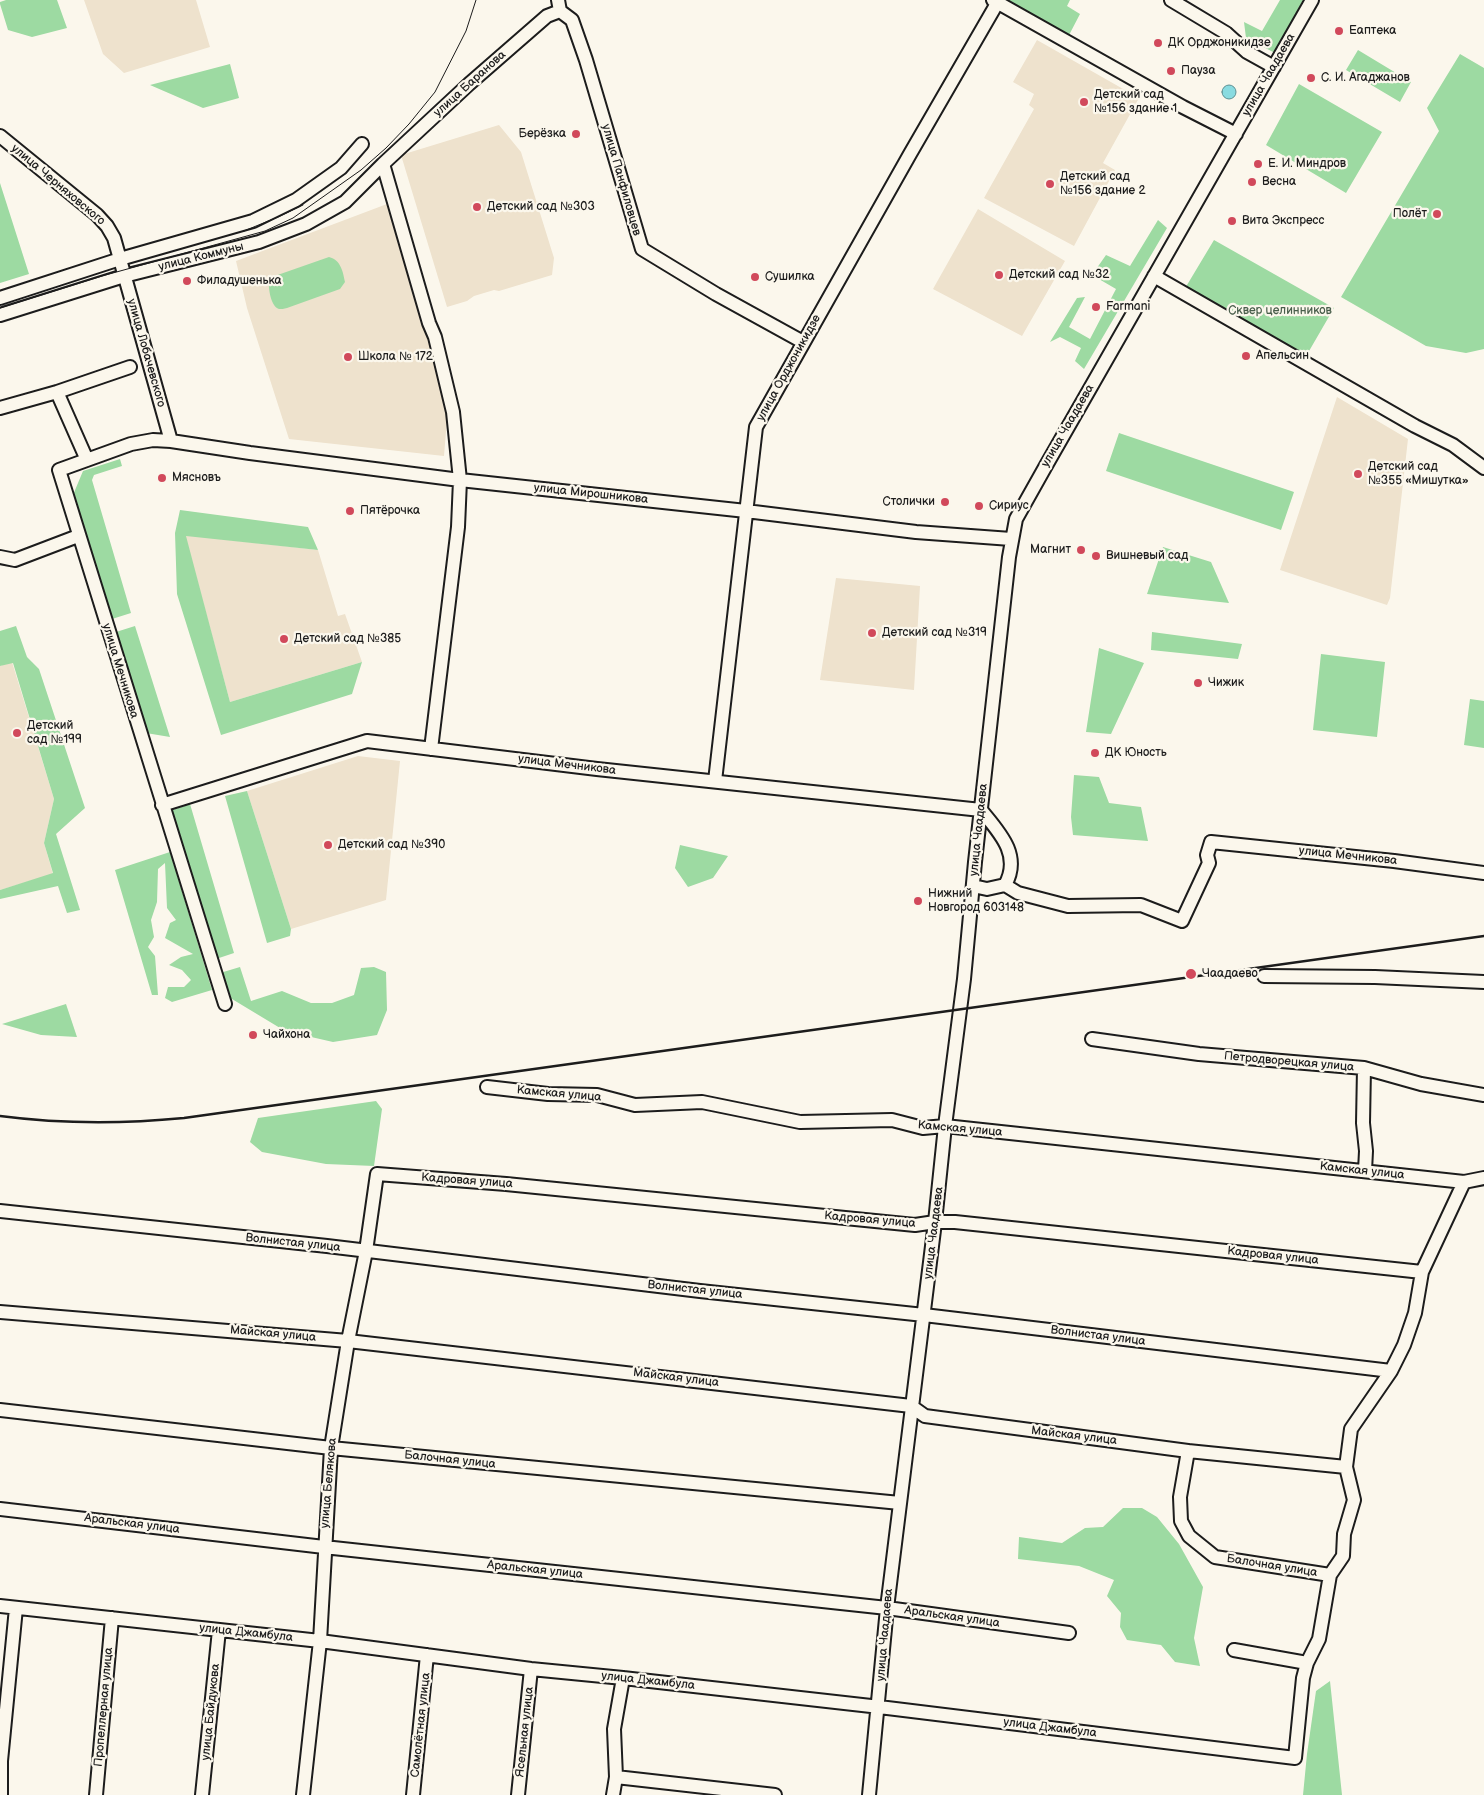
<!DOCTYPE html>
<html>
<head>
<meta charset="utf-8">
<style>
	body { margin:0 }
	canvas { display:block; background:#fbf7ec }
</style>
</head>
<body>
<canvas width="1484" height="1795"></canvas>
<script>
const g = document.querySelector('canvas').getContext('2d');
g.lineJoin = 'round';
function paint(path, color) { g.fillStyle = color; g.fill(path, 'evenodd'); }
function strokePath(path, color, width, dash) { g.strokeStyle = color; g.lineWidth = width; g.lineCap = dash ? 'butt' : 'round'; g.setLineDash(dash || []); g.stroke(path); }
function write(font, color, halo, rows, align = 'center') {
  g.font = font + ' "Balsamiq Sans",sans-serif'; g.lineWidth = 4.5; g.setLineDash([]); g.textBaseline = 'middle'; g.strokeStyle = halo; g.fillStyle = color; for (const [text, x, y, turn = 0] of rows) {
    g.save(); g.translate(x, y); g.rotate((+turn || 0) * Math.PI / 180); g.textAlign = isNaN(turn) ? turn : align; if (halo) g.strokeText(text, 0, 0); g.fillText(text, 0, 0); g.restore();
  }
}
paint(new Path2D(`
	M 84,0 L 196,0 L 210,47 L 124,73 L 103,54 Z
	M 1037,40 L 1139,98 L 1103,163 L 1115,170 L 1074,246 L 984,198 L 1034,109 L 1029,105 L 1034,94 L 1013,82 Z
	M 499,125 L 521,152 L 554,258 L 552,275 L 499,291 L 494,290 L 474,296 L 467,301 L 447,307 L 401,155 Z
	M 387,204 L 448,407 L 444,456 L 289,439 L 247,308 L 236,261 Z
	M 978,209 L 1065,261 L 1022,336 L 933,289 Z
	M 1337,397 L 1408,439 L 1390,598 L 1387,605 L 1280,570 Z
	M 185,535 L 318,550 L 338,616 L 345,614 L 362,662 L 230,702 Z
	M 836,578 L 920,586 L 914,690 L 820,680 Z
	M 12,662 L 54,799 L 44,843 L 53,874 L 0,890 L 0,666 Z
	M 358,756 L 400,761 L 386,900 L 291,929 L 247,791 Z`), '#eee2cd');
paint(new Path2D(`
	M 6,0 L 57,0 L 67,28 L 32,37 L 8,30 L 0,4 L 0,2 Z
	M 1009,0 L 1070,0 L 1067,6 L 1080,14 L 1068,37 L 1007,3 Z
	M 1280,0 L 1303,0 L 1275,53 L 1246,38 L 1244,22 L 1262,31 Z
	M 1358,50 L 1411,82 L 1400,102 L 1346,70 Z
	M 1460,54 L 1484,68 L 1484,349 L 1466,353 L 1426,346 L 1341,297 L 1439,131 L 1427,108 Z
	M 230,64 L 239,98 L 203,108 L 150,85 Z
	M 1299,84 L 1382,132 L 1346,193 L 1266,145 Z
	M 0,183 L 29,274 L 0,283 Z
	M 1158,220 L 1167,228 L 1084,369 L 1075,361 L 1081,348 L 1060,337 L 1050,342 L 1077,298 L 1085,297 L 1069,327 L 1090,339 L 1116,289 L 1092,275 L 1106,255 L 1130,266 Z
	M 1214,240 L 1334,308 L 1305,358 L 1184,290 Z
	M 329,257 C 341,260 343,272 345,282 L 340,289 L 287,308 C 284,309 281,309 279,309 C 270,306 268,286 269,278 Z
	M 1119,433 L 1294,492 L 1281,530 L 1106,471 Z
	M 120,459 L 122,466 L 94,475 L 92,480 L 131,613 L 112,619 L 73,495 L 83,471 Z
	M 180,510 L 308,527 L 318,550 L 186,536 L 230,702 L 362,662 L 352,694 L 221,735 L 177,594 L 175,533 Z
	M 1163,547 L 1211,562 L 1229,603 L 1147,594 Z
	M 16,626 L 27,657 L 39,669 L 85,808 L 56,834 L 80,910 L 67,913 L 58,886 L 0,899 L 0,890 L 53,873 L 44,843 L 54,799 L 13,663 L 0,666 L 0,631 Z
	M 135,626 L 170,737 L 146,733 L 116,632 Z
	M 1152,632 L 1242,644 L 1238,659 L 1151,650 Z
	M 1099,648 L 1144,663 L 1111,734 L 1086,732 Z
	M 1321,654 L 1385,662 L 1377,737 L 1313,730 Z
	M 1470,699 L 1484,701 L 1484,748 L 1464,745 Z
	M 1074,775 L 1099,777 L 1109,803 L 1141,807 L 1148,841 L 1073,835 L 1071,817 Z
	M 247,791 L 291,929 L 290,936 L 267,943 L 225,796 Z
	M 190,804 L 234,953 L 216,959 L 170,811 Z
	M 680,845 L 728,856 L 713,878 L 688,887 L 675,868 Z
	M 170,852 L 212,990 L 172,1002 L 165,998 L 168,987 L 184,987 L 191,980 L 182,970 L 169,965 L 181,957 L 193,954 L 165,938 L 170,923 L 176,920 L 167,908 L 165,863 L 158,869 L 157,902 L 151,920 L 154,937 L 148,947 L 155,956 L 158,995 L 152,995 L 115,870 Z
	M 240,967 L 251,1001 L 282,991 L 311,1003 L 332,1003 L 354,995 L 361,968 L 374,967 L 386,972 L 387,1010 L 377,1035 L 333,1042 L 285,1031 L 227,996 L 220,973 Z
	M 66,1004 L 77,1037 L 41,1035 L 2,1024 Z
	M 376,1101 L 382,1109 L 374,1166 L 326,1164 L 262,1152 L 250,1142 L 258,1118 Z
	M 1123,1508 L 1142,1508 L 1157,1517 L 1179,1544 L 1203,1587 L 1194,1638 L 1200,1666 L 1175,1662 L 1161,1645 L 1127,1640 L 1120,1627 L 1121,1613 L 1107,1596 L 1114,1580 L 1079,1566 L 1018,1559 L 1019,1537 L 1062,1543 L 1085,1528 L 1103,1527 Z
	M 1330,1681 L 1342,1795 L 1303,1795 L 1307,1754 L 1316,1691 Z`), '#9ddaa2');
const water = new Path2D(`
	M1222 92a7 7 0 1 1 14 0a7 7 0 1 1-14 0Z`);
paint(water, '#89dbe0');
strokePath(water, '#5d8f92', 1);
const minor = new Path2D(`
	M 558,0 L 560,11 L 572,20 L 586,60 L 642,249 L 716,294 L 803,342
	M 993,0 L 1183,107 L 1236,134
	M 1171,0 L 1226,33 L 1247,52 L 1274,67
	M 0,136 L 97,215 L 107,226 L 114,238 L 171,441
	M 383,164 L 429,323 L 435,337 L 453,412 L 460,480 L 458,527 L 431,749
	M 1154,276 L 1415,426 L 1453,445 L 1484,468
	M 0,298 L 120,259 L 253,221 L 296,200 L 341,168 L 362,144
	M 0,315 L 124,276 L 259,242 L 306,224 L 345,202 L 383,164 L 469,84 L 547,16 L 560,11
	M 57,392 L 87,460
	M 0,408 L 57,392 L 130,367
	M 0,557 L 15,560 L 78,536
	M 715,781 L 756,427 L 910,154 L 999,0
	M 162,805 L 367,741 L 597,769 L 981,810
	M 1005,885 L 1018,893 L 1068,906 L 1141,905 L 1182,921 L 1209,863 L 1207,855 L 1211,842 L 1394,861 L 1484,873
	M 973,886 L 987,889 L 1005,885 C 1022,855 999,832 981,810
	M 1264,976 L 1375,977 L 1484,982
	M 225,1004 L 59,470 L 131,444 L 153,440 L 171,441 L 250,453 L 460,480 L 746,511 L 916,532 L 1011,539
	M 1092,1039 L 1199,1054 L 1364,1068 L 1421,1084 L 1484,1095
	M 1364,1068 L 1363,1123 L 1366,1151 L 1365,1171
	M 487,1087 L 548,1094 L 597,1095 L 635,1105 L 702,1102 L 800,1122 L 892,1120 L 923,1128 L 945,1126 L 1464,1182 L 1484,1178
	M 0,1211 L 327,1246 L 700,1291 L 924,1315 L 1391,1371
	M 0,1312 L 348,1341 L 911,1406 L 925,1416 L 1188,1451 L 1346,1467
	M 0,1410 L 331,1448 L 900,1503
	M 1188,1451 L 1180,1497 L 1181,1521 L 1189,1536 L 1215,1557 L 1330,1575
	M 0,1509 L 324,1547 L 887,1608 L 1069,1633
	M 0,1606 L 320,1641 L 531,1669 L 623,1678 L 871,1706 L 1295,1758 L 1303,1678 L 1307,1663 L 1319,1639 L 1330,1575 L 1343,1556 L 1344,1534 L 1354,1500 L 1346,1467 L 1351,1429 L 1391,1371 L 1404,1345 L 1415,1313 L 1422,1272 L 1464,1182
	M 1234,1650 L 1307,1663
	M 616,1777 L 775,1795
	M 1,1795 L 1,1761 L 16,1608
	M 96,1795 L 112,1618
	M 202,1795 L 219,1630
	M 303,1795 L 320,1641 L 331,1448 L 348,1341 L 366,1251 L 377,1174 L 506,1184 L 915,1225 L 935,1222 L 955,1222 L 1422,1272
	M 413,1795 L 427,1655
	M 518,1795 L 531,1669
	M 613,1795 L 616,1777 L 614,1729 L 623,1678
	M 869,1795 L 887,1608 L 935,1222 L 945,1126 L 964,979 L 975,862 L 1009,557 L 1016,519 L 1048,462 L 1312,0`);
strokePath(minor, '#1c1c1c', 16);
strokePath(minor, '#fbf7ec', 12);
strokePath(new Path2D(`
	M 244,231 L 278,217 L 303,205
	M 0,308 L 102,276 L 265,231 L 293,218 L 361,170 L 386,148 L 409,124 L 435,92 L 466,31 L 476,0`), '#1c1c1c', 1);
strokePath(new Path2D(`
	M 0,1116 C 61,1124 122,1124 184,1118 L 1484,936`), '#1c1c1c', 2.5);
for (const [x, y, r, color] of [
	[1339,31,5,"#d1495b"],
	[1158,43,5,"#d1495b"],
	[1171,71,5,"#d1495b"],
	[1311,78,5,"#d1495b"],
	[1084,102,5,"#d1495b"],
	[576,134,5,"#d1495b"],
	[1258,164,5,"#d1495b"],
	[1252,182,5,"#d1495b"],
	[1050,184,5,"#d1495b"],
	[477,207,5,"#d1495b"],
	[1437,214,5,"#d1495b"],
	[1232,221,5,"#d1495b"],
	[999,275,5,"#d1495b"],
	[755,277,5,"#d1495b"],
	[187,281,5,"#d1495b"],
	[1096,307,5,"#d1495b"],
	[1246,356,5,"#d1495b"],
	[348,357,5,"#d1495b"],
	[1358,474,5,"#d1495b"],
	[162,478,5,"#d1495b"],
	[945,502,5,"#d1495b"],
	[979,506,5,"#d1495b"],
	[350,511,5,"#d1495b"],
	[1081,550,5,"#d1495b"],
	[1096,556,5,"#d1495b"],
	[872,633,5,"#d1495b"],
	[284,639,5,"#d1495b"],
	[1198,683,5,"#d1495b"],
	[17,733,5,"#d1495b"],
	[1095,753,5,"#d1495b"],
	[328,845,5,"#d1495b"],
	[918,901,5,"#d1495b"],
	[1191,974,6,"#d1495b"],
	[253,1035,5,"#d1495b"]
]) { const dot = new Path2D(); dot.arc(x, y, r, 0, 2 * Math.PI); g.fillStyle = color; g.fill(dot); strokePath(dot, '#fbf7ec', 2); }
write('12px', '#1c1c1c', '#fbf7ec', [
	["Еаптека",1349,31],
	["ДК Орджоникидзе",1168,43],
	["Пауза",1181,71],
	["С. И. Агаджанов",1321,78],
	["Детский сад",1094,95],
	["№156 здание 1",1094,109],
	["Берёзка",566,134,"right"],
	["Е. И. Миндров",1268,164],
	["Детский сад",1060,177],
	["№156 здание 2",1060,191],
	["Весна",1262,182],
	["Детский сад №303",487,207],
	["Полёт",1427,214,"right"],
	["Вита Экспресс",1242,221],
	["Детский сад №32",1009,275],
	["Сушилка",765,277],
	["Филадушенька",197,281],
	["Farmani",1106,307],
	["Апельсин",1256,356],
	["Школа № 172",358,357],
	["Детский сад",1368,467],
	["№355 «Мишутка»",1368,481],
	["Мясновъ",172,478],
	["Столички",935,502,"right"],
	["Сириус",989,506],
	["Пятёрочка",360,511],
	["Магнит",1071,550,"right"],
	["Вишневый сад",1106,556],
	["Детский сад №319",882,633],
	["Детский сад №385",294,639],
	["Чижик",1208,683],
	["Детский",27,726],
	["сад №199",27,740],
	["ДК Юность",1105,753],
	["Детский сад №390",338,845],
	["Нижний",928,894],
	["Новгород 603148",928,908],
	["Чаадаево",1202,974],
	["Чайхона",263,1035]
], 'left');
write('12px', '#1c1c1c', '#fbf7ec', [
	["улица Чаадаева",1269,75,-60],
	["улица Баранова",470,84,-42],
	["улица Панфиловцев",621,180,74],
	["улица Черняховского",58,185,40],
	["улица Коммуны",201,257,-14],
	["улица Лобачевского",146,353,74],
	["улица Орджоникидзе",789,368,-61],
	["улица Чаадаева",1068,426,-60],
	["улица Мирошникова",591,494,6],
	["улица Мечникова",120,671,73],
	["улица Мечникова",567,765,7],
	["улица Чаадаева",979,830,-84],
	["улица Мечникова",1348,856,6],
	["Петродворецкая улица",1289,1062,5],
	["Камская улица",559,1094,5],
	["Камская улица",960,1129,5],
	["Камская улица",1362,1171,6],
	["Кадровая улица",467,1181,4],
	["Кадровая улица",870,1220,5],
	["улица Чаадаева",934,1233,-83],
	["Волнистая улица",293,1243,6],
	["Кадровая улица",1273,1256,6],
	["Волнистая улица",695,1290,6],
	["Майская улица",273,1334,5],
	["Волнистая улица",1098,1336,7],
	["Майская улица",676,1378,7],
	["Майская улица",1074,1436,7],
	["Балочная улица",450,1460,6],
	["улица Белякова",329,1483,-85],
	["Аральская улица",132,1524,7],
	["Балочная улица",1272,1566,9],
	["Аральская улица",535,1570,6],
	["Аральская улица",952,1617,8],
	["улица Джамбула",246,1633,6],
	["улица Чаадаева",885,1635,-85],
	["улица Джамбула",648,1681,6],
	["Пропеллерная улица",104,1707,-85],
	["улица Байдукова",211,1712,-84],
	["Самолётная улица",421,1725,-84],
	["улица Джамбула",1050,1728,7],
	["Ясельная улица",525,1732,-84]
]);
write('12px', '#495e4b', '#fbf7ec', [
	["Сквер целинников",1280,311]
]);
</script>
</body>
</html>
